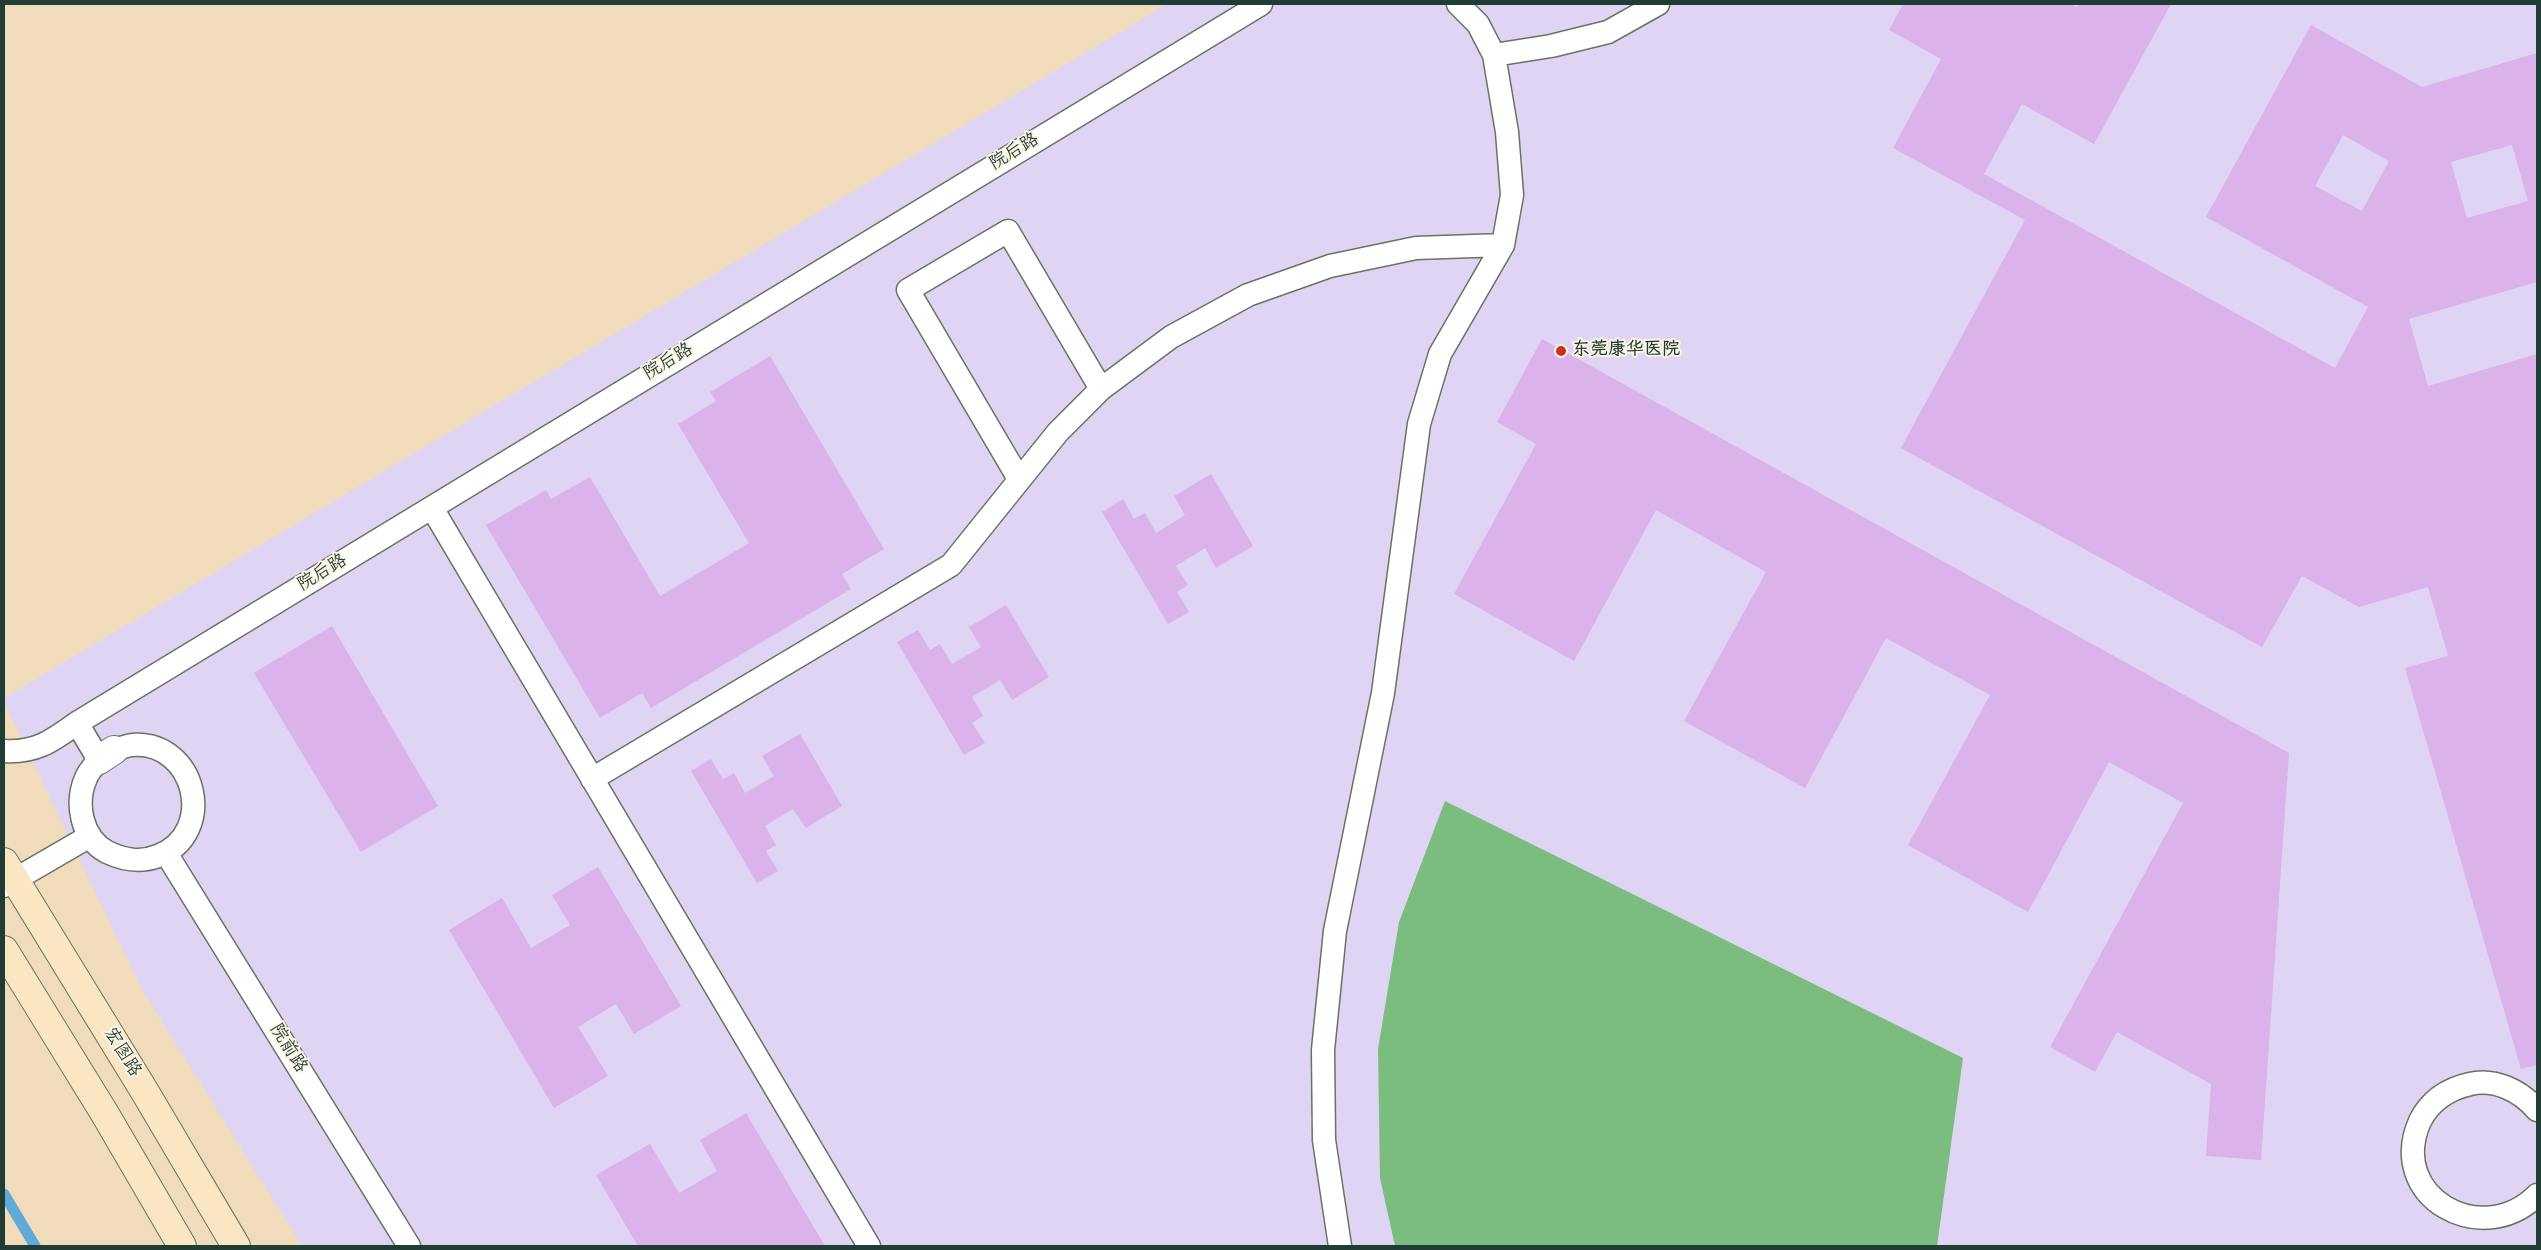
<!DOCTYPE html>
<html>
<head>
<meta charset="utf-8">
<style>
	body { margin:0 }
	#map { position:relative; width:2541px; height:1250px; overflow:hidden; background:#f0dbba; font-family:"Indie Flower",sans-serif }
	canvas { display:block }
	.frame { position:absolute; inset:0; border:5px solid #1f3d34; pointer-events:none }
</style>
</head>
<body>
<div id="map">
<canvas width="2541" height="1250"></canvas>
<div class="frame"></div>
</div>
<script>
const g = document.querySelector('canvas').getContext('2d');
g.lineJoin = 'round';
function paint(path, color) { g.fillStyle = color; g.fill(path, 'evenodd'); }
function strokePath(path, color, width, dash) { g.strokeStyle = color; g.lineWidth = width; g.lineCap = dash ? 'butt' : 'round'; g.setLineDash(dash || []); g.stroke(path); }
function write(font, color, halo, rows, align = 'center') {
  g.font = font + ' "Indie Flower","LXGW WenKai TC",sans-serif'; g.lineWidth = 4; g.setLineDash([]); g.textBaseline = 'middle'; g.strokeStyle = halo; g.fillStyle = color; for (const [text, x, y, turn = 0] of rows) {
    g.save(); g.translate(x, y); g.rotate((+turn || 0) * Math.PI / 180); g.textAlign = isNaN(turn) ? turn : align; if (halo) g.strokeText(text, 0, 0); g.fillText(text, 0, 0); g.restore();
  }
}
paint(new Path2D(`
	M 1167,4 L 2537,4 L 2537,1246 L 302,1246 L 141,988 L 4,702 L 4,698 Z`), '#e0d4f4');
paint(new Path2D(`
	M 1445,801 L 1963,1058 L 1937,1246 L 1395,1246 L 1380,1178 L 1378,1049 L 1399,922 Z`), '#7bbd7f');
strokePath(new Path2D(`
	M 4,1194 L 35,1246`), '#60aad8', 11);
paint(new Path2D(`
	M 1903,4 L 2071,4 L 2077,7 L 2079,4 L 2171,4 L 2094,144 L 2022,104 L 1984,174 L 2335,368 L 2368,307 L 2206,217 L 2311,25 L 2422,87 L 2537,53 L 2537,282 L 2409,319 L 2428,386 L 2537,354 L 2537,1065 L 2521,1069 L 2405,668 L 2448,656 L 2428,587 L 2359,607 L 2302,576 L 2262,647 L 1901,448 L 2025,220 L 1893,148 L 1941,59 L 1889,30 ZM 2343,135 L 2389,161 L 2362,211 L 2315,186 ZM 2512,145 L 2528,201 L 2467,218 L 2451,162 Z
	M 1542,339 L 2289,753 L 2261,1160 L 2206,1156 L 2211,1084 L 2117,1032 L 2095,1072 L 2050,1047 L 2183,803 L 2109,762 L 2028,912 L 1908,845 L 1990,695 L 1886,638 L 1805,788 L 1684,721 L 1766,572 L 1656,510 L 1574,661 L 1454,594 L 1536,444 L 1497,422 Z
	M 770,356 L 884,549 L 842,574 L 851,589 L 651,708 L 642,693 L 600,718 L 486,525 L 546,490 L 551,499 L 590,477 L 660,596 L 749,543 L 678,424 L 716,401 L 710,392 Z
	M 1211,474 L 1253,546 L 1216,568 L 1205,548 L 1176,566 L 1188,585 L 1177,592 L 1189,612 L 1168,624 L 1102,512 L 1123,499 L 1134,519 L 1145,513 L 1156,533 L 1185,515 L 1174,496 Z
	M 1006,605 L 1049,677 L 1012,700 L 1000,680 L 972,697 L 983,716 L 972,723 L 985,743 L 964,755 L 897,642 L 918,630 L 930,650 L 940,644 L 952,664 L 981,647 L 969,627 Z
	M 332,626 L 438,806 L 361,852 L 254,673 Z
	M 800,734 L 842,806 L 806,828 L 793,809 L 765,826 L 776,845 L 766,851 L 778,871 L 757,883 L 691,771 L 711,759 L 723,779 L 734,773 L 745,793 L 774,776 L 762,756 Z
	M 598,867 L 681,1006 L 634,1034 L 616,1004 L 578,1027 L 608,1076 L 554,1108 L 449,930 L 502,898 L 531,948 L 570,925 L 552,895 Z
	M 746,1113 L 825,1246 L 638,1246 L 596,1175 L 650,1144 L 679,1193 L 717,1171 L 700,1140 Z`), '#dbb2e9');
const service = new Path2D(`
	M 1494,55 L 1551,46 L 1608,32 L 1658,4
	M 1019,479 L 908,290 L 1008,231 L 1101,389
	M 432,508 L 869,1246
	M 77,723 L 99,760 C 94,766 88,772 86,778 C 75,803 81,838 107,852 C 124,860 140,863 158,856 C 218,833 196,740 132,745 C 126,746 120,748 114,750
	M 4,751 C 36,753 52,741 77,723 L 1261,4
	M 592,779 L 951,565 L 1058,432 L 1101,389 L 1171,337 L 1248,295 L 1330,266 L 1416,248 L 1503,245
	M 166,853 L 409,1246
	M 4,886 L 90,836
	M 2537,1110 C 2521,1091 2495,1078 2470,1084 C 2448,1089 2430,1101 2420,1121 C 2386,1197 2482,1250 2537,1195
	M 1340,1246 L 1324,1140 L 1323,1050 L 1335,931 L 1383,693 L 1419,424 L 1440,354 L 1503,245 L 1512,195 L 1507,132 L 1494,55 L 1478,24 L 1458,4`);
const minor = new Path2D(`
	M 99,760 L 114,750`);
const secondary = new Path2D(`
	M 4,862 L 145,1092 L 236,1246
	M 4,950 L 105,1114 L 182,1246`);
strokePath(service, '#687463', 25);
strokePath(minor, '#687463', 30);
strokePath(secondary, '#687463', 30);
strokePath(service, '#fff', 22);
strokePath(minor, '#fff', 28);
strokePath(secondary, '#fbe6c3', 28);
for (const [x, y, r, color] of [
	[1561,351,6,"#c8321e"]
]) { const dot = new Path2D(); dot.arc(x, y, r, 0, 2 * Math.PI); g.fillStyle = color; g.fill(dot); strokePath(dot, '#fcf5e5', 2); }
write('18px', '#1f3d34', '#fcf5e5', [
	["院后路",1015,153,-31],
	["院后路",669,363,-31],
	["院后路",323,574,-31],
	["院前路",287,1049,58],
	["宏图路",121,1053,58]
]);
write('bold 18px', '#1f3d34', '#fcf5e5', [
	["东莞康华医院",1572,351]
], 'left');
</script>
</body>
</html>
